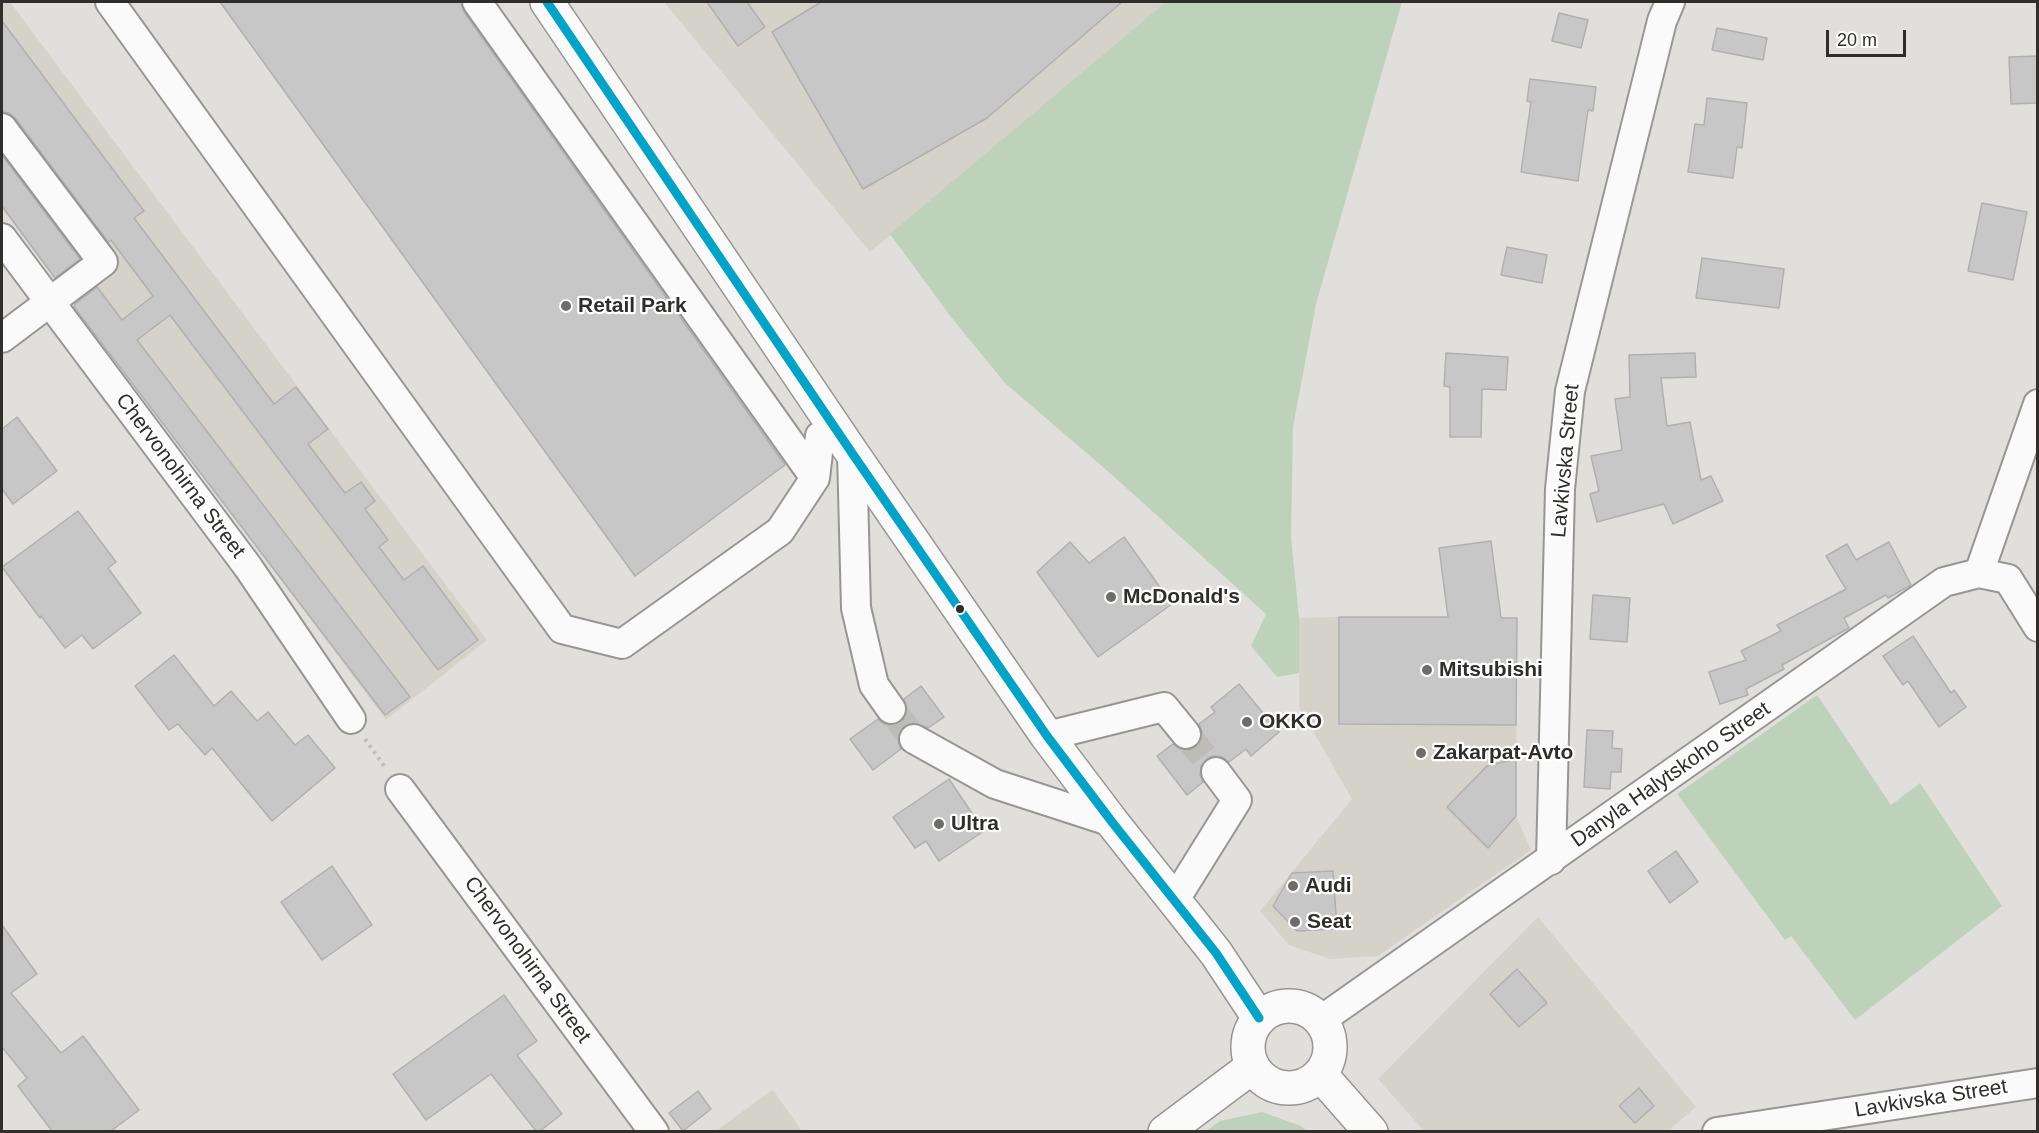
<!DOCTYPE html>
<html>
<head>
<meta charset="utf-8">
<style>
	body { margin:0 }
	#map { position:relative; width:2039px; height:1133px; overflow:hidden; background:#e1dfdc; font-family:Helvetica,sans-serif }
	canvas { display:block }
	.frame { position:absolute; inset:0; border:3px solid #2f2e2b; pointer-events:none }
	.scale { position:absolute; left:1826px; top:30px; width:80px; height:27px; box-sizing:border-box; border:3px solid #2f2e2b; border-top:0; padding-left:8px; font-size:18px; line-height:21px; white-space:nowrap; color:#2f2e2b; -webkit-text-stroke:4px #fff; paint-order:stroke }
</style>
</head>
<body>
<div id="map">
<canvas width="2039" height="1133"></canvas>
<div class="frame"></div>
<div class="scale">20 m</div>
</div>
<script>
const g = document.querySelector('canvas').getContext('2d');
g.lineJoin = 'round';
function paint(path, color) { g.fillStyle = color; g.fill(path, 'evenodd'); }
function strokePath(path, color, width, dash) { g.strokeStyle = color; g.lineWidth = width; g.lineCap = dash ? 'butt' : 'round'; g.setLineDash(dash || []); g.stroke(path); }
function write(font, color, halo, rows, align = 'center') {
  g.font = font + ' Helvetica,sans-serif'; g.lineWidth = 4.5; g.setLineDash([]); g.textBaseline = 'middle'; g.strokeStyle = halo; g.fillStyle = color; for (const [text, x, y, turn = 0] of rows) {
    g.save(); g.translate(x, y); g.rotate((+turn || 0) * Math.PI / 180); g.textAlign = isNaN(turn) ? turn : align; if (halo) g.strokeText(text, 0, 0); g.fillText(text, 0, 0); g.restore();
  }
}
paint(new Path2D(`
	M 2,2 L 10,2 L 487,640 L 386,720 L 2,209 Z
	M 664,2 L 1167,2 L 870,252 Z
	M 1339,617 L 1517,618 L 1516,816 L 1531,850 L 1378,956 L 1330,959 L 1289,945 L 1260,911 L 1352,799 L 1299,707 L 1299,618 Z
	M 1538,917 L 1696,1107 L 1668,1131 L 1424,1131 L 1378,1079 Z
	M 773,1090 L 802,1131 L 716,1131 L 772,1090 Z`), '#d5d2c9');
paint(new Path2D(`
	M 1166,2 L 1402,2 L 1316,304 L 1293,427 L 1291,537 L 1299,618 L 1299,673 L 1277,677 L 1251,646 L 1266,614 L 1111,474 L 1005,383 L 951,317 L 890,234 Z
	M 1817,695 L 1891,805 L 1920,783 L 2002,906 L 1855,1020 L 1791,936 L 1785,940 L 1677,794 Z
	M 1262,1112 L 1301,1126 L 1307,1131 L 1206,1131 L 1220,1121 Z`), '#bed1ba');
const building = new Path2D(`
	M 220,2 L 461,2 L 464,12 L 785,465 L 635,576 Z
	M 707,2 L 747,2 L 765,27 L 738,46 Z
	M 821,2 L 1122,2 L 987,118 L 863,189 L 772,32 Z
	M 1559,13 L 1588,20 L 1581,48 L 1552,41 Z
	M 2,21 L 144,211 L 134,218 L 274,404 L 296,387 L 328,429 L 308,444 L 345,493 L 361,482 L 375,501 L 365,509 L 388,540 L 379,547 L 404,580 L 423,566 L 478,640 L 438,670 L 170,315 L 137,340 L 410,697 L 385,715 L 74,307 L 75,304 L 97,287 L 122,320 L 153,296 L 111,240 L 108,242 L 15,118 L 9,113 L 2,112 Z
	M 1717,28 L 1767,38 L 1763,60 L 1712,50 Z
	M 2037,56 L 2037,103 L 2011,104 L 2009,57 Z
	M 1530,79 L 1596,87 L 1593,111 L 1588,110 L 1578,181 L 1521,172 L 1531,102 L 1527,101 Z
	M 1707,98 L 1747,103 L 1742,148 L 1737,147 L 1733,178 L 1688,172 L 1695,124 L 1704,125 Z
	M 2,155 L 80,259 L 55,278 L 2,206 Z
	M 1982,203 L 2027,212 L 2013,280 L 1968,271 Z
	M 1507,247 L 1547,255 L 1542,283 L 1501,275 Z
	M 1702,258 L 1784,269 L 1779,308 L 1696,298 Z
	M 1446,353 L 1508,357 L 1506,390 L 1482,389 L 1481,437 L 1450,437 L 1450,387 L 1444,386 Z
	M 1695,353 L 1696,377 L 1661,378 L 1667,426 L 1690,422 L 1701,480 L 1711,476 L 1723,501 L 1673,524 L 1664,504 L 1597,522 L 1590,494 L 1599,491 L 1591,456 L 1622,450 L 1615,399 L 1630,397 L 1629,355 Z
	M 17,417 L 57,471 L 13,504 L 2,489 L 2,429 Z
	M 78,511 L 116,562 L 108,568 L 141,613 L 93,649 L 82,635 L 65,648 L 41,616 L 40,618 L 2,567 Z
	M 1124,537 L 1172,604 L 1098,657 L 1037,572 L 1070,542 L 1089,563 Z
	M 1491,541 L 1501,618 L 1517,618 L 1516,725 L 1339,724 L 1339,617 L 1448,617 L 1439,548 Z
	M 1889,542 L 1911,585 L 1888,598 L 1886,595 L 1844,618 L 1849,628 L 1782,665 L 1784,669 L 1746,689 L 1748,695 L 1720,704 L 1709,672 L 1746,660 L 1741,651 L 1781,631 L 1777,625 L 1846,589 L 1826,556 L 1847,544 L 1856,560 Z
	M 1593,595 L 1630,598 L 1627,642 L 1590,639 Z
	M 1913,636 L 1951,693 L 1954,690 L 1966,707 L 1939,727 L 1908,681 L 1903,685 L 1883,656 Z
	M 174,655 L 214,706 L 231,691 L 257,721 L 268,712 L 295,745 L 308,735 L 335,768 L 272,821 L 212,748 L 205,755 L 178,724 L 169,730 L 135,686 Z
	M 1239,684 L 1279,732 L 1251,756 L 1246,749 L 1229,762 L 1222,757 L 1213,756 L 1207,759 L 1201,766 L 1200,775 L 1203,782 L 1187,795 L 1157,756 L 1173,744 L 1180,749 L 1188,750 L 1197,746 L 1202,739 L 1202,732 L 1199,724 L 1215,712 L 1211,707 Z
	M 921,686 L 944,717 L 928,728 L 914,723 L 905,725 L 899,732 L 898,739 L 901,749 L 873,770 L 850,739 L 878,719 L 884,724 L 892,725 L 901,722 L 906,716 L 907,708 L 904,699 Z
	M 1587,730 L 1613,731 L 1612,748 L 1622,749 L 1621,772 L 1611,772 L 1610,789 L 1584,787 Z
	M 1516,759 L 1516,816 L 1488,848 L 1447,807 L 1487,766 Z
	M 949,779 L 984,831 L 939,861 L 926,841 L 915,848 L 893,817 Z
	M 1676,851 L 1698,882 L 1670,903 L 1648,871 Z
	M 332,866 L 372,925 L 322,960 L 281,902 Z
	M 1333,871 L 1337,929 L 1297,931 L 1273,906 L 1292,873 Z
	M 2,925 L 37,974 L 11,993 L 61,1053 L 83,1036 L 139,1110 L 111,1131 L 52,1131 L 18,1086 L 27,1078 L 2,1047 Z
	M 1517,969 L 1547,1003 L 1519,1027 L 1490,994 Z
	M 504,995 L 537,1041 L 517,1055 L 562,1114 L 540,1131 L 536,1131 L 491,1074 L 426,1120 L 393,1074 Z
	M 1639,1088 L 1654,1106 L 1635,1123 L 1619,1106 Z
	M 698,1091 L 711,1109 L 683,1131 L 669,1113 Z`);
paint(building, '#c8c7c7');
strokePath(building, '#b1b0b0', 1.5);
strokePath(new Path2D(`
	M 891,709 L 914,739
	M 1186,734 L 1216,772`), '#bdbcb9', 28, [28, 14]);
const minor = new Path2D(`
	M 110,2 L 562,629 L 622,644 L 780,531 L 815,478 L 477,2
	M 2,128 L 103,262 L 2,338
	M 2,238 L 248,567 L 351,719
	M 2038,404 L 1979,573 L 2008,579 L 2038,627
	M 852,453 L 856,608 L 874,685 L 891,709
	M 815,478 L 820,436 L 836,429
	M 1047,736 L 1164,707 L 1186,734
	M 914,739 L 995,784 L 1112,822
	M 400,789 L 654,1132
	M 1551,860 L 1560,489 L 1570,391 L 1662,21 L 1670,2
	M 1174,901 L 1237,800 L 1216,772
	M 1321,1020 L 1944,582 L 1979,573
	M 1717,1132 L 2038,1083`);
const major = new Path2D(`
	M 1165,1132 L 1252,1067`);
const highway = new Path2D(`
	M 547,2 L 852,453 L 1047,736 L 1112,822 L 1216,953 L 1259,1018
	M1248 1047a41 41 0 1 1 82 0a41 41 0 1 1-82 0Z
	M 1320,1074 L 1371,1132`);
strokePath(minor, '#979694', 32);
strokePath(major, '#979694', 36);
strokePath(highway, '#979694', 36);
strokePath(new Path2D(`
	M 365,739 L 385,767`), '#bfbebd', 4, [3, 4.5]);
strokePath(minor, '#fafafa', 28);
strokePath(major, '#fafafa', 33);
strokePath(highway, '#fafafa', 33);
strokePath(new Path2D(`
	M 547,2 L 852,453 L 1047,736 L 1112,822 L 1216,953 L 1259,1018`), '#02a3c6', 9);
for (const [x, y, r, color] of [
	[566,306,6,"#6d6c69"],
	[1111,597,6,"#6d6c69"],
	[960,609,5,"#2f2e2b"],
	[1427,670,6,"#6d6c69"],
	[1247,722,6,"#6d6c69"],
	[1421,753,6,"#6d6c69"],
	[939,824,6,"#6d6c69"],
	[1293,886,6,"#6d6c69"],
	[1295,922,6,"#6d6c69"]
]) { const dot = new Path2D(); dot.arc(x, y, r, 0, 2 * Math.PI); g.fillStyle = color; g.fill(dot); strokePath(dot, '#fff', 2); }
write('bold 21px', '#2f2e2b', '#fff', [
	["Retail Park",578,306],
	["McDonald's",1123,597],
	["Mitsubishi",1439,670],
	["OKKO",1259,722],
	["Zakarpat-Avto",1433,753],
	["Ultra",951,824],
	["Audi",1305,886],
	["Seat",1307,922]
], 'left');
write('21px', '#2f2e2b', '#fff', [
	["Lavkivska Street",1566,461,-85],
	["Chervonohirna Street",180,476,53],
	["Danyla Halytskoho Street",1671,775,-35],
	["Chervonohirna Street",527,960,54],
	["Lavkivska Street",1931,1099,-9]
]);
</script>
</body>
</html>
